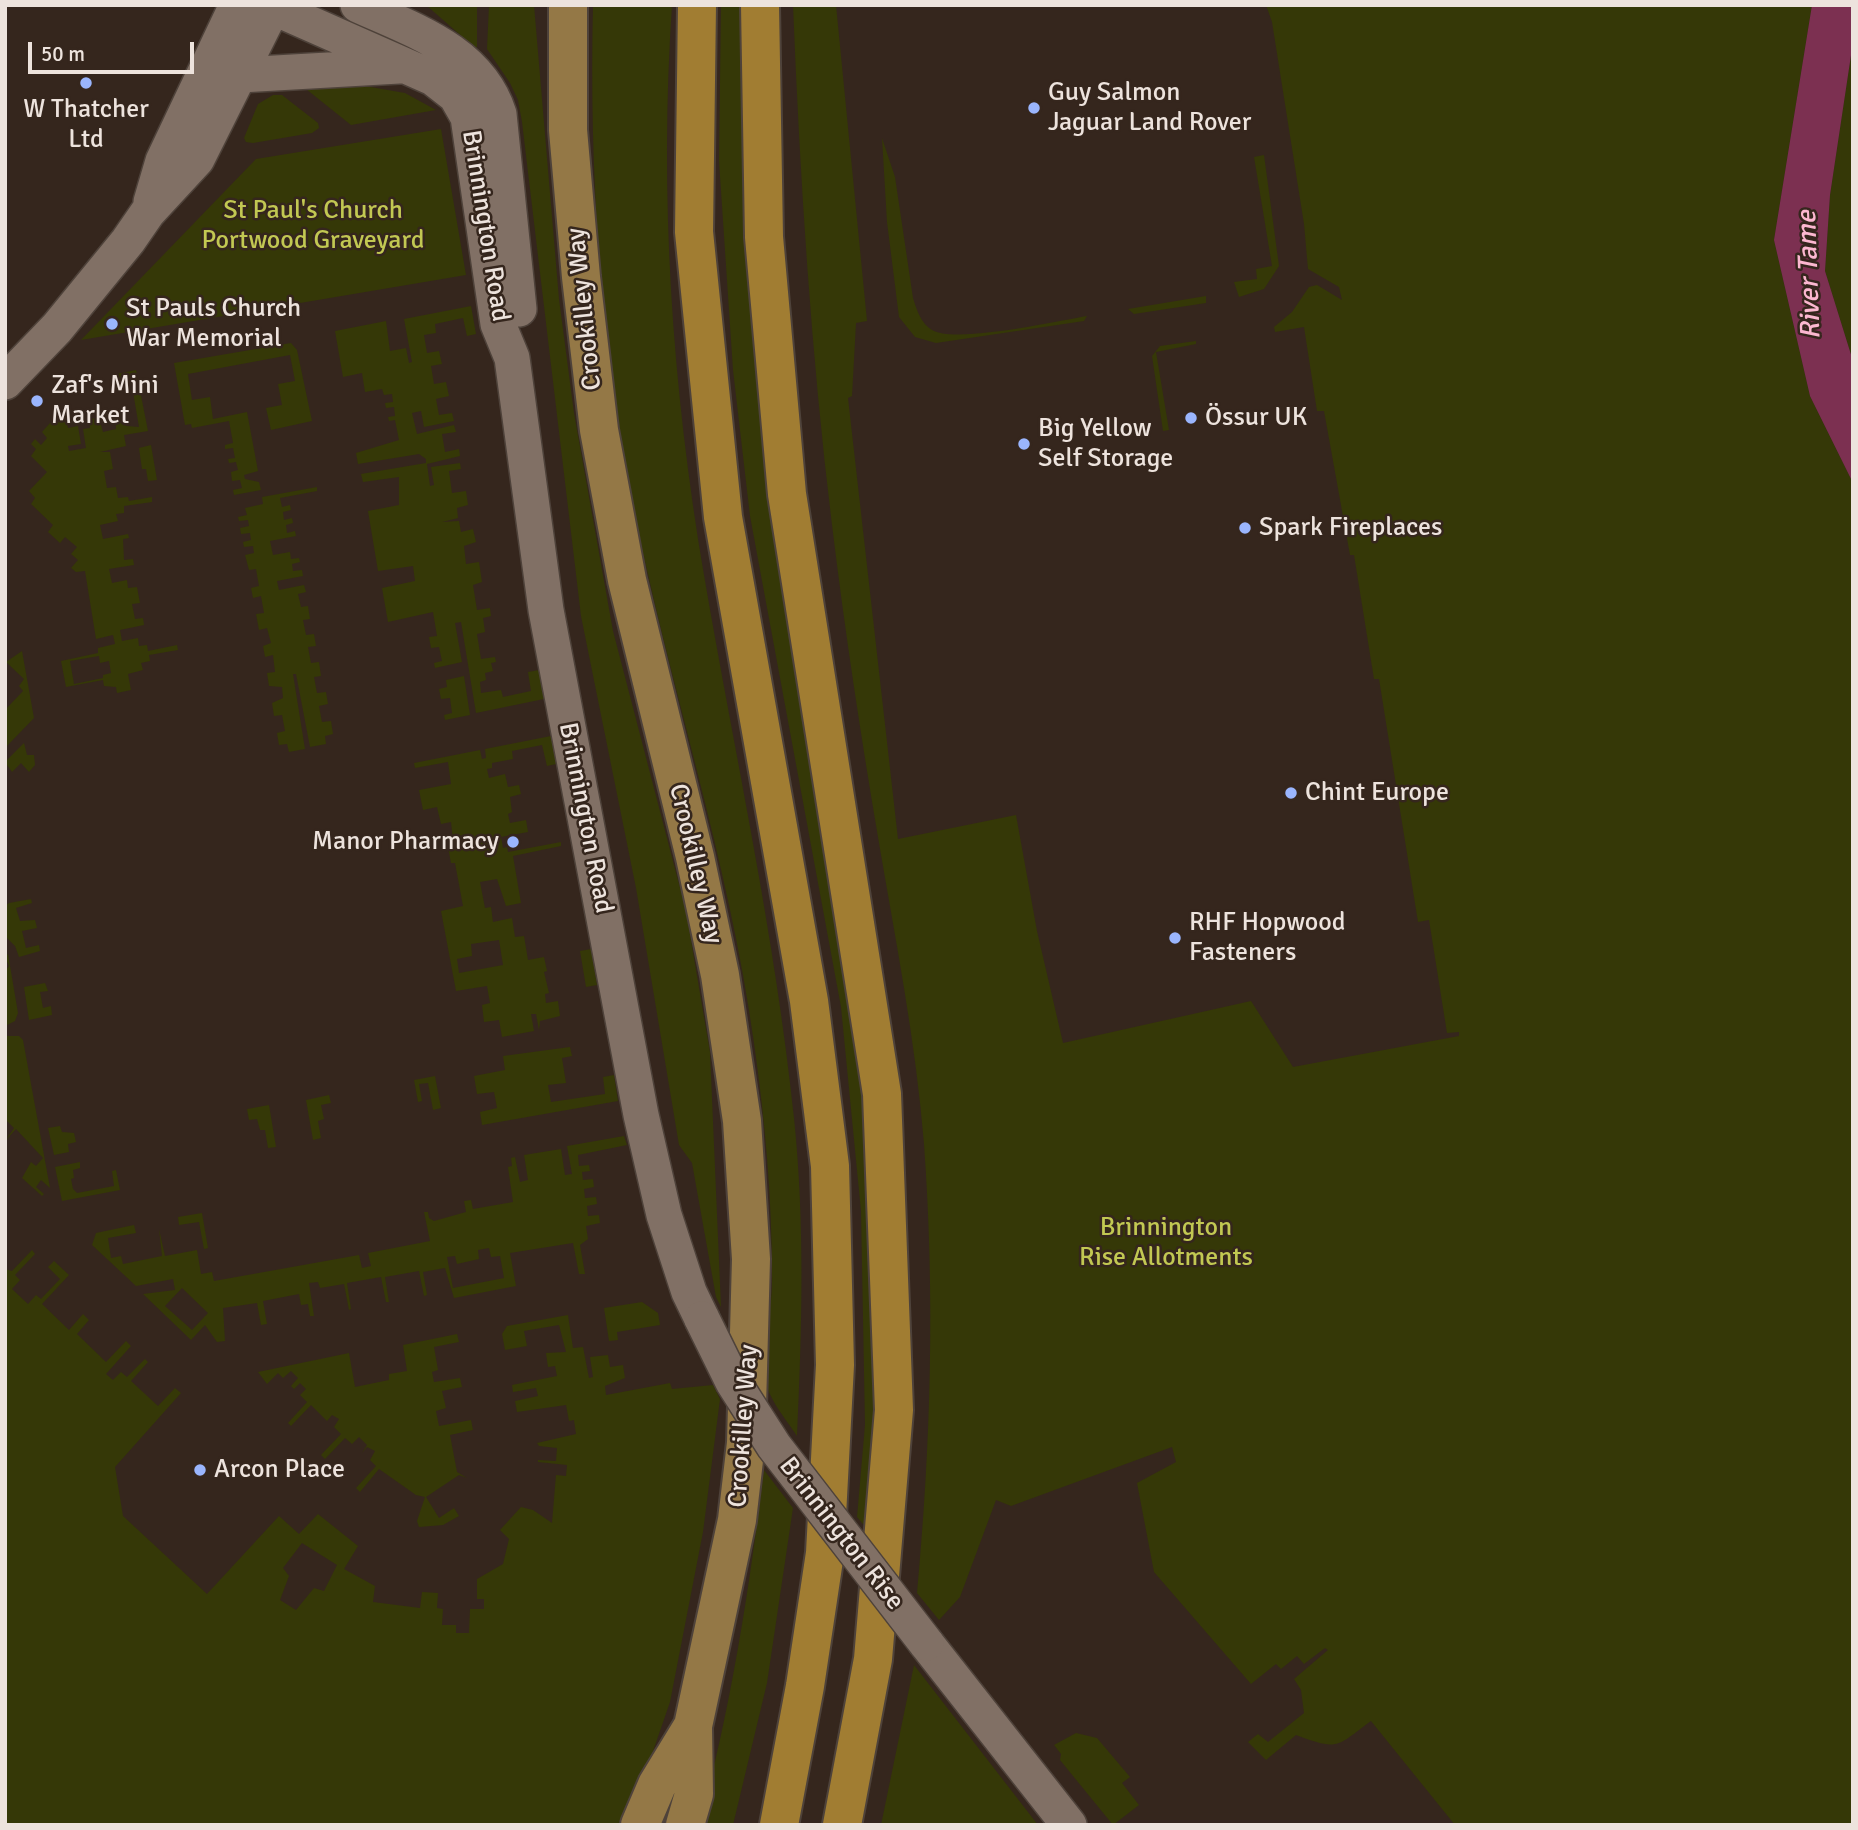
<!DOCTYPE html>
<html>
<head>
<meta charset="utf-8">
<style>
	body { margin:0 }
	#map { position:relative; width:1858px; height:1830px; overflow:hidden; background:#35261d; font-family:Signika,sans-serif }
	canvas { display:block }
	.frame { position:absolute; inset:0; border:7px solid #ede3dd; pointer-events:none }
	.scale { position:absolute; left:28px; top:42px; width:166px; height:32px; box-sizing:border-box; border:4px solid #ede3dd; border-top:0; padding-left:9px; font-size:21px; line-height:24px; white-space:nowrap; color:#ede3dd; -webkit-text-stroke:5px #35261d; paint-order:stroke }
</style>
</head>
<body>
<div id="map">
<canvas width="1858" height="1830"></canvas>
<div class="frame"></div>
<div class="scale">50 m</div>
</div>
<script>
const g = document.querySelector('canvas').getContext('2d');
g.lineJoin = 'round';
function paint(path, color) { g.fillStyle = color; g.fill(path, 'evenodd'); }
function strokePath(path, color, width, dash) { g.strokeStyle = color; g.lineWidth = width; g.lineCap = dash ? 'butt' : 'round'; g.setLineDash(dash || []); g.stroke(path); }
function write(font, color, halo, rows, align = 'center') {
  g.font = font + ' Signika,sans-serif'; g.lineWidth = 5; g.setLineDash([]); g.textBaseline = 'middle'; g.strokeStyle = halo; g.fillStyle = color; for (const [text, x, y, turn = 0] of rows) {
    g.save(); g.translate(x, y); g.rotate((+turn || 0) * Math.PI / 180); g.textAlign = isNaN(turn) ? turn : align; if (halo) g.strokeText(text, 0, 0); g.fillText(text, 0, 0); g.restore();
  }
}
paint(new Path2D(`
	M 426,5 L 477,5 L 477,47 L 474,47 Z
	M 489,5 L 534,5 L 559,299 L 574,413 L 613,631 L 686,911 L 710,1052 L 721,1307 L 716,1297 L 692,1163 L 679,1145 L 636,888 L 581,616 L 522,122 L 518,100 L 510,83 L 487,49 Z
	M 593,5 L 672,5 C 659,195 672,387 704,575 C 735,756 775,935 794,1118 C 805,1223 802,1330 797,1436 C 788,1422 771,1402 767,1386 C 761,1360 773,1306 772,1276 C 772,1198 765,1120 754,1043 C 729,860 668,682 632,500 C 600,338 589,171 593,5 Z
	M 721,5 L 744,5 L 792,640 L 864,1080 L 882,1358 L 872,1535 L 857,1517 L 865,1425 L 861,1211 L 841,1007 L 750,516 L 733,370 L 719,161 Z
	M 793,5 L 836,5 L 867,321 L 856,323 L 852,396 L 848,398 L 898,839 L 1016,815 L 1037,931 L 1063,1043 L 1251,1001 L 1293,1067 L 1459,1036 L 1459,1032 L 1447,1033 L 1429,920 L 1418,922 L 1379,679 L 1374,679 L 1354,555 L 1350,555 L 1324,411 L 1317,411 L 1304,327 L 1275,332 L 1274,327 L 1292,312 L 1309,287 L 1317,285 L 1342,300 L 1339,287 L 1308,269 L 1304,224 L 1272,22 L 1266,5 L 1812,5 L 1774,240 L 1810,396 L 1853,483 L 1853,1825 L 1455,1825 L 1371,1721 C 1336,1747 1339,1751 1296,1735 L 1266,1760 L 1248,1742 L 1258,1734 L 1268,1742 L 1304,1713 L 1301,1690 L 1294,1679 L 1328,1650 L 1325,1648 L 1304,1664 L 1297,1656 L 1281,1669 L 1276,1664 L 1251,1684 L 1154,1572 L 1137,1483 L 1176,1462 L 1172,1447 L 1011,1506 L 996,1500 L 960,1597 L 939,1620 L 917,1593 C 931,1443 935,1295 924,1144 C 916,1043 896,943 879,843 C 861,737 845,632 832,525 C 811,353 800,179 793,5 Z
	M 1853,42 L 1853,361 L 1825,271 L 1830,195 Z
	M 359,85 L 405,93 L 436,110 L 351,125 L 306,89 Z
	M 273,95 L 282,95 L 318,123 L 319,128 L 312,133 L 253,143 L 246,142 L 244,138 L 258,104 Z
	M 441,129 L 466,275 L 81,340 L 256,159 Z
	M 882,138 L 895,177 L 913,298 C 917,311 921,323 932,330 C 955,344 1057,321 1087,316 L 1084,321 L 936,343 L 915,337 L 899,317 L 887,222 Z
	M 1264,155 L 1279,266 L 1264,289 L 1239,297 L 1234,282 L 1257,279 L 1256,269 L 1272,266 L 1254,157 Z
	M 1206,296 L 1206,303 L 1134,314 L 1128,309 Z
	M 471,306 L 476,334 L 467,336 L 463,318 L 435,324 L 436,333 L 424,335 L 427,353 L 439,351 L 442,364 L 431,366 L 434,384 L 446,382 L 449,396 L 436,399 L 439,415 L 452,413 L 454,421 L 424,427 L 421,411 L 412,413 L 417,434 L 454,425 L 456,432 L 442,434 L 445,452 L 459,449 L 460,456 L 427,464 L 430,486 L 434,485 L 431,467 L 460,463 L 461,469 L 449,471 L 452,493 L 466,491 L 468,505 L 457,508 L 458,518 L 442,522 L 459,521 L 461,532 L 473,529 L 476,542 L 464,546 L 466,564 L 479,562 L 482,582 L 473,585 L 477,610 L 490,608 L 491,616 L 483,618 L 485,632 L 477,634 L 481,659 L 495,657 L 496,662 L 491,663 L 493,671 L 485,673 L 486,680 L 480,682 L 481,693 L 501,690 L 503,697 L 531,691 L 528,672 L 539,670 L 544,699 L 476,713 L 461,622 L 455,623 L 462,662 L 435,668 L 434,663 L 442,661 L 439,647 L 431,648 L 429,637 L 437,636 L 433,612 L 388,622 L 382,588 L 415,581 L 413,566 L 378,571 L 368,511 L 399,505 L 399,477 L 363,482 L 361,474 L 426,463 L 426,459 L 419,454 L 358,464 L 356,453 L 399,440 L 395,420 L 389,421 L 388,417 L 395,416 L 394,407 L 386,408 L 385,403 L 393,402 L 392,394 L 384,395 L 382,389 L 365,392 L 362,373 L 343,377 L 335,331 L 386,321 L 390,351 L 406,348 L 409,363 L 412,362 L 404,319 Z
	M 1196,341 L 1196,344 L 1156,352 L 1169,430 L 1163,431 L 1152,356 L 1160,346 Z
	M 291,343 L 297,350 L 312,421 L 271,430 L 266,408 L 282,405 L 278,384 L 295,381 L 290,355 L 188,374 L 192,400 L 210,397 L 213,419 L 247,412 L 258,471 L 244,475 L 245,479 L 259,482 L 261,490 L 234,495 L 233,490 L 242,488 L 240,480 L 232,481 L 231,472 L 238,470 L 236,462 L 229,463 L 228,459 L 235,458 L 233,448 L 225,449 L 225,445 L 233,443 L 229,421 L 192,428 L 191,424 L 185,425 L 174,363 Z
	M 136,370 L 148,431 L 124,435 L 126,446 L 100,452 L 110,452 L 113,469 L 104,471 L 107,488 L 116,487 L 118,498 L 128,497 L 129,501 L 152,497 L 152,502 L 124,506 L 124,513 L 116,514 L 118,521 L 100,525 L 103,539 L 128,534 L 129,538 L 123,539 L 124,560 L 133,559 L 134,565 L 109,569 L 112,583 L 127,580 L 128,588 L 137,587 L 140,603 L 132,604 L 135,619 L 143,618 L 144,625 L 120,630 L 122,641 L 138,638 L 139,646 L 147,645 L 148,651 L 177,645 L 178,650 L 149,655 L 150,661 L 141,663 L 143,670 L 128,674 L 131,690 L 117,693 L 116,687 L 104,686 L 103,680 L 66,687 L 61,661 L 98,653 L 98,648 L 115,644 L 113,635 L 96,639 L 85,571 L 76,572 L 71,568 L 78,560 L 71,554 L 77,547 L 65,537 L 60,543 L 48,532 L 53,525 L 31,504 L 35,498 L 29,491 L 47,472 L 31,456 L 36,449 L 31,444 L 35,439 L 41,445 L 47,438 L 42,432 L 50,423 L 66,420 L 68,428 L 78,426 L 81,444 L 68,446 L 69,451 L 86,448 L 83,429 L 90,428 L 89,419 L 99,418 L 103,432 L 116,429 L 115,415 L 123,416 L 126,426 L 139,427 L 131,380 L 113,383 L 112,375 ZM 99,656 L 100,663 L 109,661 L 111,673 L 103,675 L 103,678 L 74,684 L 70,661 Z
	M 151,445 L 157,480 L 148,481 L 146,469 L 142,469 L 139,448 Z
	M 317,487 L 317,491 L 280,498 L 282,507 L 290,505 L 291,510 L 283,512 L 284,520 L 292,518 L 293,523 L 286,525 L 287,533 L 295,531 L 296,536 L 270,541 L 273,555 L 290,552 L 291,559 L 299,558 L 300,562 L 292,564 L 293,571 L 302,570 L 303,576 L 277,581 L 279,590 L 304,585 L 306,592 L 298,594 L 301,607 L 308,606 L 310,619 L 303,620 L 306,635 L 314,634 L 316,646 L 308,647 L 311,663 L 319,662 L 321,676 L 314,677 L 317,693 L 326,692 L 328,704 L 319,706 L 322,722 L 331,721 L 333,734 L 325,736 L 326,744 L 310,747 L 296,674 L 293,674 L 305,749 L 289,752 L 287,744 L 279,745 L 277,733 L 285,731 L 282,715 L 274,716 L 272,703 L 283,698 L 282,687 L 269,686 L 267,673 L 275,672 L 273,655 L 265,657 L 263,646 L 271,643 L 267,628 L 259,630 L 256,614 L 264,613 L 261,596 L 253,598 L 251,588 L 259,586 L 256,569 L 249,570 L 245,555 L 254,553 L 253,546 L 244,547 L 243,542 L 251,540 L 250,533 L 241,534 L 240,528 L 249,526 L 248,520 L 239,521 L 238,517 L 247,515 L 245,508 L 263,504 L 262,497 Z
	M 22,651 L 34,718 L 5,748 L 5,710 L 23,691 L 19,686 L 24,679 L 6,662 Z
	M 464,676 L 470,715 L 445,720 L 444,715 L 452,713 L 450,698 L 441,699 L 439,689 L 447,687 L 446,680 Z
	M 551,736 L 556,764 L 547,766 L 542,745 L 512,751 L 513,759 L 492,763 L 492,768 L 487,769 L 489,778 L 505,774 L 508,787 L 519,785 L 521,794 L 510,797 L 512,812 L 508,814 L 510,823 L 526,820 L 528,832 L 501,837 L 503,848 L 507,847 L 508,852 L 561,842 L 561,846 L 513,856 L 521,903 L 506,906 L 497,879 L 480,882 L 485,908 L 491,907 L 493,922 L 512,918 L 515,937 L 524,936 L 528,960 L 544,957 L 547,971 L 544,972 L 549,993 L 545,994 L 546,1003 L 558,1001 L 560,1016 L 540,1021 L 539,1030 L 536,1014 L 531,1014 L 534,1031 L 502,1037 L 499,1020 L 484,1022 L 482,1005 L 490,1003 L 487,986 L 456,991 L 441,911 L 463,906 L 455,863 L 451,863 L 447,842 L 453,840 L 451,822 L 441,824 L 437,807 L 423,810 L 419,790 L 451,784 L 448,762 L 415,768 L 414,763 L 480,750 L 482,759 L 486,758 L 485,749 ZM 499,940 L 503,965 L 459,973 L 457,959 L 472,956 L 471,944 Z
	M 24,743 L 27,755 L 34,755 L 35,765 L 29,772 L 21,763 L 12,772 L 5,762 Z
	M 31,899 L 32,903 L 16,908 L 20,921 L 35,920 L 37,928 L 22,931 L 26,948 L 39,945 L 40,951 L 19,957 L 15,946 L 5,936 L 5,906 L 9,903 Z
	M 591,949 L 597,985 L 586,987 L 580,951 Z
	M 8,954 L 18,1013 L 15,1021 L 5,1026 L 5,971 L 9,966 L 5,957 Z
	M 45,983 L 48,991 L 40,992 L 43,1008 L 51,1006 L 52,1015 L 29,1020 L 24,987 Z
	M 5,1036 L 19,1036 L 23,1040 L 50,1188 L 41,1180 L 36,1187 L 44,1194 L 42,1196 L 22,1178 L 31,1162 L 36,1166 L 43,1158 L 16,1129 L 5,1141 L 14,1128 L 5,1119 Z
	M 570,1047 L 572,1056 L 562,1058 L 566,1083 L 548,1085 L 551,1102 L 605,1094 L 603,1077 L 614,1075 L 618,1101 L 482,1125 L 480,1112 L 497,1108 L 494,1092 L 477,1094 L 474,1076 L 505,1070 L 503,1056 Z
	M 435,1076 L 441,1108 L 433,1110 L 428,1083 L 419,1084 L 422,1101 L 418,1102 L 414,1080 Z
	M 329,1095 L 331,1103 L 321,1105 L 324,1119 L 318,1121 L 321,1138 L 313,1140 L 306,1100 Z
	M 269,1105 L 276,1147 L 268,1148 L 265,1130 L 260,1130 L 257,1119 L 249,1120 L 247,1109 Z
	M 60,1126 L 62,1132 L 74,1133 L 76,1142 L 68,1144 L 69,1152 L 54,1155 L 48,1128 Z
	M 624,1136 L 627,1145 L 578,1155 L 579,1166 L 589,1165 L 590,1171 L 582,1172 L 583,1180 L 593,1179 L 594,1187 L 584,1189 L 585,1198 L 596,1197 L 597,1204 L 587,1206 L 588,1216 L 599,1215 L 600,1223 L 586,1226 L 588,1239 L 580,1245 L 585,1274 L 579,1274 L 573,1243 L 510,1253 L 516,1286 L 454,1298 L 445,1268 L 423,1272 L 427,1295 L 424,1296 L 419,1271 L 385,1277 L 389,1302 L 386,1302 L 381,1277 L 347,1283 L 351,1309 L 349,1310 L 344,1284 L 320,1288 L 318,1282 L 309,1283 L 314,1316 L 310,1316 L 308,1304 L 301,1305 L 299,1294 L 263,1301 L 267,1324 L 261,1325 L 257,1303 L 223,1308 L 225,1341 L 217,1342 L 205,1325 L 191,1340 L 143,1294 L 175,1290 L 173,1279 L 136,1286 L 92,1245 L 96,1233 L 134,1225 L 136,1233 L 108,1238 L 111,1258 L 121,1256 L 123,1264 L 162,1256 L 159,1229 L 165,1256 L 197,1250 L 201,1274 L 212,1272 L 214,1281 L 359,1255 L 362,1268 L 371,1266 L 368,1253 L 430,1241 L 424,1212 L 428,1212 L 429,1218 L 434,1221 L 466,1212 L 464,1201 L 471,1200 L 473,1209 L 513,1202 L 508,1167 L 512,1166 L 511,1158 L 515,1157 L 520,1182 L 528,1180 L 524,1155 L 561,1149 L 565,1175 L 572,1174 L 567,1146 ZM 489,1248 L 491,1257 L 500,1256 L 504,1278 L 453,1288 L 447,1257 L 455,1256 L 457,1264 L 479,1259 L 478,1250 ZM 182,1288 L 208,1313 L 192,1330 L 165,1306 Z
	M 80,1162 L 80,1168 L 73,1170 L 74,1178 L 71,1179 L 73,1189 L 77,1193 L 114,1186 L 112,1171 L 116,1170 L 120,1190 L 62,1201 L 55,1167 Z
	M 202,1213 L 208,1248 L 204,1249 L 199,1222 L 179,1225 L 178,1217 Z
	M 32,1250 L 35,1254 L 15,1275 L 20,1280 L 12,1289 L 28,1304 L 36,1295 L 41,1299 L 60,1279 L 48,1267 L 54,1261 L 69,1275 L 42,1304 L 69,1330 L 83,1314 L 89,1320 L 77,1334 L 106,1362 L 126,1341 L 131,1346 L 106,1374 L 113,1380 L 121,1372 L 127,1377 L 145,1359 L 148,1362 L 131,1381 L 158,1406 L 175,1388 L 181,1393 L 115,1467 L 123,1516 L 207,1594 L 279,1516 L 299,1534 L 318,1514 L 358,1546 L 344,1569 L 375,1586 L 373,1602 L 420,1608 L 422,1592 L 438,1593 L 437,1608 L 443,1609 L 442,1625 L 456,1625 L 456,1633 L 469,1633 L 470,1609 L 484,1609 L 484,1599 L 477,1599 L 477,1579 L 503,1564 L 509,1539 L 500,1530 L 521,1507 L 533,1510 L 552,1523 L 556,1475 L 566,1476 L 567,1465 L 538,1462 L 538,1460 L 556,1461 L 557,1448 L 539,1446 L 537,1443 L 576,1434 L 574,1420 L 569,1421 L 566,1405 L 517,1412 L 515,1401 L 538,1396 L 536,1388 L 513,1392 L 512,1385 L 557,1376 L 555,1366 L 548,1367 L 546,1353 L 566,1352 L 559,1325 L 524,1331 L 527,1346 L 505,1350 L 502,1334 L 507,1326 L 568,1315 L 573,1348 L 583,1347 L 589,1378 L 593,1377 L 590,1357 L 608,1355 L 610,1367 L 623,1365 L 625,1378 L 605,1386 L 606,1395 L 670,1383 L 672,1389 L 713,1385 L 720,1399 L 703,1532 L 670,1702 L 642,1783 L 623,1825 L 5,1825 L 5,1269 L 12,1271 ZM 302,1543 L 337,1565 L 324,1591 L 314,1588 L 296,1610 L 280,1600 L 289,1576 L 283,1568 Z
	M 642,1302 L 658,1313 L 660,1325 L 617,1332 L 618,1340 L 609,1341 L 604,1308 Z
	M 457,1334 L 459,1342 L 434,1347 L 438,1370 L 432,1372 L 434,1382 L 460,1378 L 462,1387 L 442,1391 L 446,1408 L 436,1411 L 439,1426 L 471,1420 L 473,1430 L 450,1435 L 457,1472 L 467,1478 L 459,1475 L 426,1497 L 439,1518 L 454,1508 L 459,1516 L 443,1525 L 419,1527 L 417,1521 L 425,1497 L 416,1495 L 379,1469 L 360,1492 L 356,1488 L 376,1466 L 370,1460 L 375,1451 L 367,1447 L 362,1453 L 367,1445 L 359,1437 L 352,1444 L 345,1438 L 325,1459 L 321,1455 L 341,1434 L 334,1427 L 339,1419 L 332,1415 L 327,1421 L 311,1405 L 291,1426 L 288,1423 L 307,1402 L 300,1395 L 306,1389 L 300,1383 L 294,1389 L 291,1386 L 298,1378 L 291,1371 L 283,1378 L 278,1373 L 267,1384 L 258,1372 L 349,1353 L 355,1387 L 389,1380 L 389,1374 L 407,1371 L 403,1345 Z
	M 764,1470 L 793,1508 L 767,1683 L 733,1825 L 699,1825 C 731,1708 749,1591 764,1470 Z
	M 914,1665 L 1038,1825 L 881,1825 Z
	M 1076,1733 L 1097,1738 L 1130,1777 L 1122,1783 L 1139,1805 L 1113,1825 L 1060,1760 L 1061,1754 L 1054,1745 Z`), '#353807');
paint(new Path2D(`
	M 1812,5 L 1853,5 L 1853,42 L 1830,195 L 1825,271 L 1853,361 L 1853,483 L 1810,396 L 1774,240 Z`), '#7c3051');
const secondary = new Path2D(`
	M 268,5 L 433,78 L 456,96 L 468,117 L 498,324 L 512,358 L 546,610 L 641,1115 L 664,1215 L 689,1292 L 702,1319
	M 358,5 C 413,30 479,51 499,114 L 519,309
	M 240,75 L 399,66
	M 151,202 L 163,161 L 237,5
	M 5,382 L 57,328 L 128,241 L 148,212 L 197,159 L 274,5
	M 926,1643 L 1069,1825`);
const primary = new Path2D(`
	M 568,5 L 568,130 L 581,277 L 599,430 L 627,580 L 695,857 L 720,975 L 742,1121 L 751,1259 L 746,1443 L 737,1520 L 693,1726 L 694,1794 L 685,1825
	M 640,1825 L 657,1785 L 693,1726`);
const highway = new Path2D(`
	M 697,5 L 694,232 L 723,517 L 809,1001 L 830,1166 L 835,1365 L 825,1553 L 805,1686 L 779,1825
	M 760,5 L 764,237 L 787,494 L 882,1094 L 894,1410 L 873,1659 L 842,1825`);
strokePath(secondary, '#4e423a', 38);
strokePath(primary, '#4e423a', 42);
strokePath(highway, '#4e423a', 42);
strokePath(secondary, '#817065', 35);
strokePath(primary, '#947846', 38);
strokePath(highway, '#a17d32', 38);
const secondaryBridge = new Path2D(`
	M 702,1319 L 733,1382 L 774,1446 L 926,1643`);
strokePath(secondaryBridge, '#4e423a', 38, []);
strokePath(secondaryBridge, '#817065', 35);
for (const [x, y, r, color] of [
	[86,83,7,"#9ab5fd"],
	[1034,108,7,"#9ab5fd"],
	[112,324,7,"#9ab5fd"],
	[37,401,7,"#9ab5fd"],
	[1191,418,7,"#9ab5fd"],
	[1024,444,7,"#9ab5fd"],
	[1245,528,7,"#9ab5fd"],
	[1291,793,7,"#9ab5fd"],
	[513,842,7,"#9ab5fd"],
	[1175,938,7,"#9ab5fd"],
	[200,1470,7,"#9ab5fd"]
]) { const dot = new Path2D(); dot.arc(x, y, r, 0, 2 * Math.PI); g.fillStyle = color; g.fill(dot); strokePath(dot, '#35261d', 2.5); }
write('26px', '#ede3dd', '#35261d', [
	["Guy Salmon",1048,93],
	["Jaguar Land Rover",1048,123],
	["W Thatcher",86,110,"center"],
	["Ltd",86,140,"center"],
	["St Pauls Church",126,309],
	["War Memorial",126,339],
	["Zaf's Mini",51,386],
	["Market",51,416],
	["Össur UK",1205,418],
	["Big Yellow",1038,429],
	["Self Storage",1038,459],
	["Spark Fireplaces",1259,528],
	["Chint Europe",1305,793],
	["Manor Pharmacy",499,842,"right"],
	["RHF Hopwood",1189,923],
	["Fasteners",1189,953],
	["Arcon Place",214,1470]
], 'left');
write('26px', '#c2c852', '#35261d', [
	["St Paul's Church",313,211],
	["Portwood Graveyard",313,241],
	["Brinnington",1166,1228],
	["Rise Allotments",1166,1258]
]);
write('26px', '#ede3dd', '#35261d', [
	["Brinnington Road",485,226,81],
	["Crookilley Way",585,309,-96],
	["Brinnington Road",585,818,79],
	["Crookilley Way",695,864,77],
	["Crookilley Way",744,1426,-86],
	["Brinnington Rise",841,1534,52]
]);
write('italic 28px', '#fcb7d0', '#35261d', [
	["River Tame",1810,275,-92]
]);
</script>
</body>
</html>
